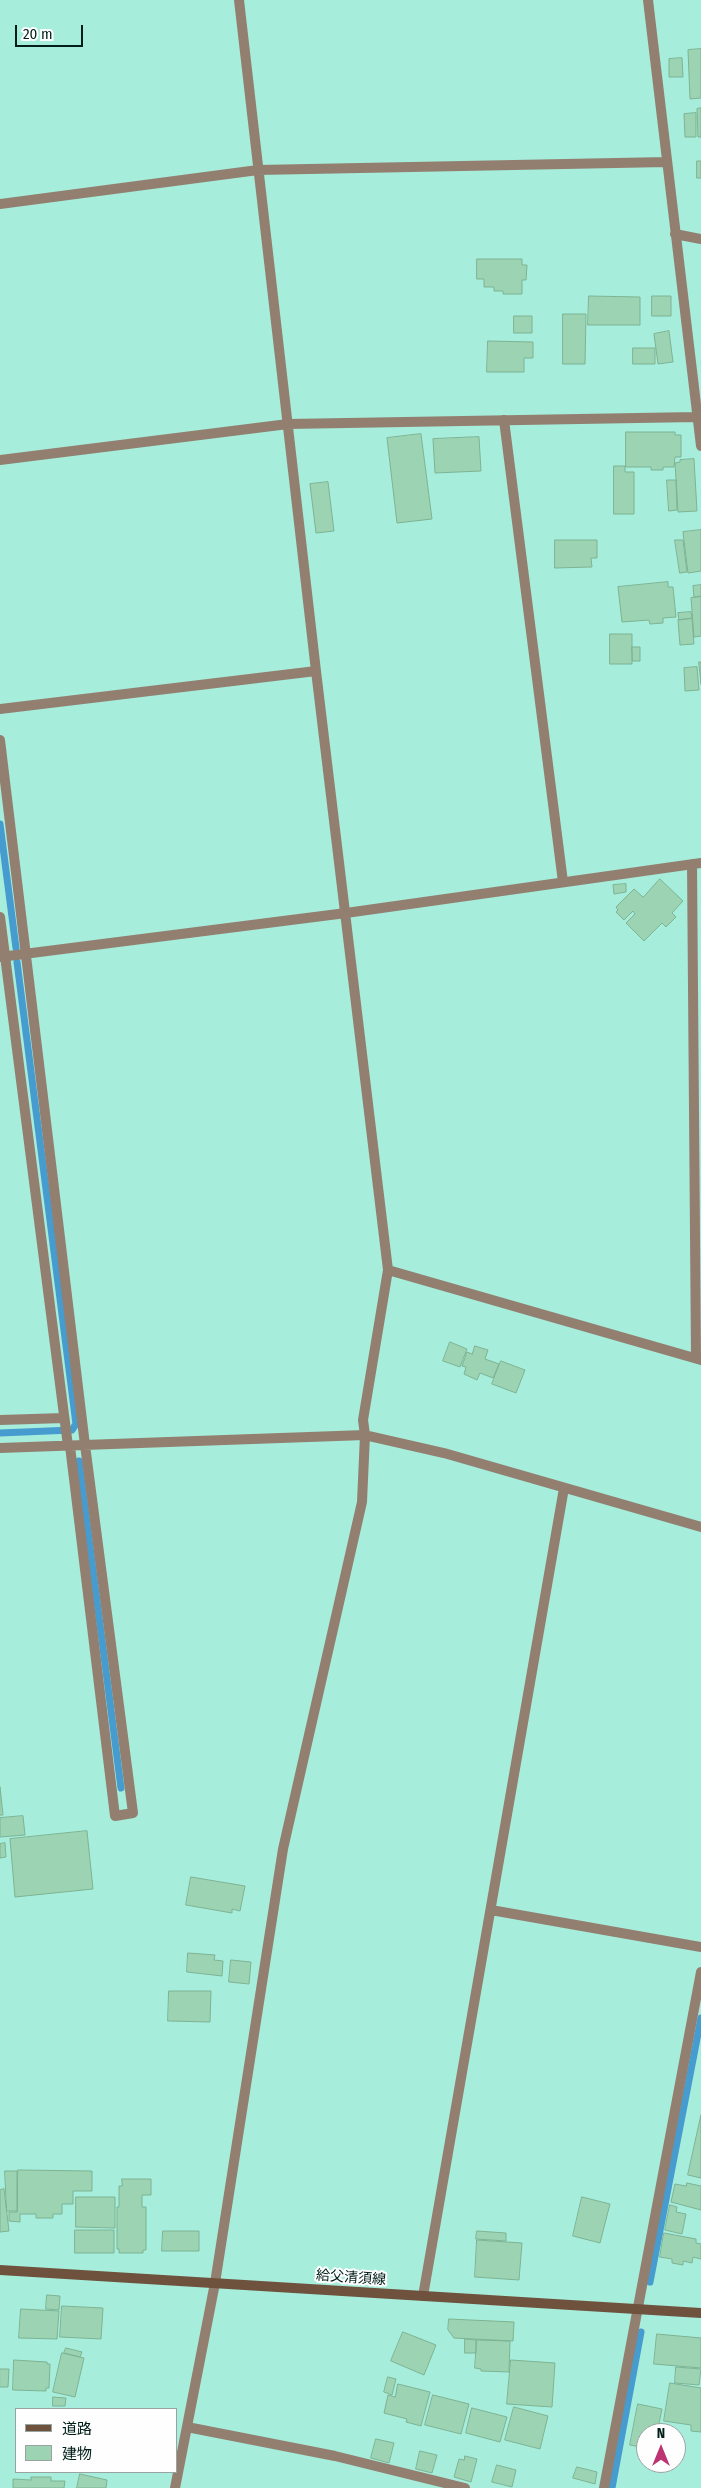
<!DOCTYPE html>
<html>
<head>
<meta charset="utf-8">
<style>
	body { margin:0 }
	#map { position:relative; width:701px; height:2488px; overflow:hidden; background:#a7eddc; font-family:"Fira Sans Condensed","Noto Sans JP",sans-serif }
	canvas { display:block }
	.legend { position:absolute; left:15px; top:2408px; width:162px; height:65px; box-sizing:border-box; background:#fefefe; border:1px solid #99a4a2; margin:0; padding:6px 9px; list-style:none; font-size:15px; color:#011e18 }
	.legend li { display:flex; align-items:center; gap:10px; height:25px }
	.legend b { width:25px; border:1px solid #99a4a2 }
	.north { position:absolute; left:636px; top:2423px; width:50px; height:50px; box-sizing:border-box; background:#fefefe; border:1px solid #99a4a2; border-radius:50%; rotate:0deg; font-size:14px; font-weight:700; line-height:20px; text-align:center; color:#011e18 }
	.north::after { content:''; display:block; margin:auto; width:18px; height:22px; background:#bd3472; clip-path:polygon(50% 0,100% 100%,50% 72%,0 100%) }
	.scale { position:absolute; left:15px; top:25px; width:68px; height:22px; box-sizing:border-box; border:2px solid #011e18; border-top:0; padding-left:6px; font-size:15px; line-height:18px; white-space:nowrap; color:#011e18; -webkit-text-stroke:4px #fefefe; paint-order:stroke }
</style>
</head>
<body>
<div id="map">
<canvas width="701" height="2488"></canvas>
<ul class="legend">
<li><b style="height:6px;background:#6f523d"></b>道路</li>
<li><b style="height:14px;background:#9cd3b2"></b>建物</li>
</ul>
<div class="north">N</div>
<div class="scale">20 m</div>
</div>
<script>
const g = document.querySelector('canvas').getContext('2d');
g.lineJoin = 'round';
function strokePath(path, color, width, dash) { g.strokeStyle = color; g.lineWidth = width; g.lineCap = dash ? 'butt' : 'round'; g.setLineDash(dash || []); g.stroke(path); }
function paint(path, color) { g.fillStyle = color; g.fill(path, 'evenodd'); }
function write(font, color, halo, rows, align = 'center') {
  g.font = font + ' "Fira Sans Condensed","Noto Sans JP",sans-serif'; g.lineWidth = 4; g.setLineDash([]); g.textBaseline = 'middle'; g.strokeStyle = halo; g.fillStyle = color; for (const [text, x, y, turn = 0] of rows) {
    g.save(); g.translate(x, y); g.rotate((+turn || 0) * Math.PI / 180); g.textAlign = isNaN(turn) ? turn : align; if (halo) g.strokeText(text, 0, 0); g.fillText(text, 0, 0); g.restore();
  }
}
strokePath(new Path2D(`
	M 0,824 L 16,948
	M 0,1433 L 72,1430 L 76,1424 L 17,962
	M 79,1461 L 121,1788
	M 650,2282 L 701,2018
	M 612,2488 L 641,2332`), '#469cce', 7);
const building = new Path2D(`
	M 701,49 L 701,98 L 690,99 L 688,50 Z
	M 682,58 L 683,77 L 669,77 L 669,59 Z
	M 701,108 L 701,137 L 698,137 L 697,109 Z
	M 696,113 L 696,137 L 685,137 L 684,114 Z
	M 697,161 L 701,161 L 701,178 L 697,178 Z
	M 477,259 L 522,259 L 522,265 L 527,265 L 526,280 L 522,280 L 522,294 L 503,294 L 503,291 L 494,291 L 494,287 L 484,287 L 484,279 L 477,279 Z
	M 589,296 L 640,297 L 640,325 L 588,325 Z
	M 652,296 L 671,296 L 671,316 L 652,316 Z
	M 563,314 L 586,314 L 585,364 L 563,364 Z
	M 514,316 L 532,316 L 532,333 L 514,333 Z
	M 669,331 L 673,362 L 658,364 L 654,334 Z
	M 488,341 L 533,342 L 533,358 L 524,358 L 524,372 L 487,372 Z
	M 633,348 L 655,348 L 655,364 L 633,364 Z
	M 626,432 L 675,432 L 675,435 L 681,435 L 681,457 L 675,457 L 674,467 L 663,467 L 663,470 L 651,470 L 651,467 L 626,467 Z
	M 421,434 L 432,519 L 397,523 L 387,438 Z
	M 479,437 L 481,471 L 435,473 L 433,439 Z
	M 694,459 L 697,511 L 678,512 L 675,463 L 680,462 L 680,460 Z
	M 614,466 L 625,466 L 625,472 L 634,472 L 634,514 L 614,514 Z
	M 667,480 L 676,480 L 677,510 L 669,511 Z
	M 328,482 L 334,531 L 316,533 L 310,484 Z
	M 701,530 L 701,571 L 688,573 L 683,532 Z
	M 555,540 L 597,540 L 597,558 L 591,558 L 592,567 L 555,568 Z
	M 675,540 L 683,540 L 687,572 L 680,573 Z
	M 668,582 L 668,587 L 673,587 L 676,617 L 663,618 L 663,623 L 650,624 L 649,620 L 622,622 L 618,587 Z
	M 701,585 L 701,596 L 694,597 L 693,586 Z
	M 701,597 L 701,636 L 694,637 L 691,598 Z
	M 691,612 L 692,618 L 679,620 L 678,613 Z
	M 692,619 L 694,644 L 680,645 L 678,620 Z
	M 610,634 L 632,634 L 632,664 L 610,664 Z
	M 632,647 L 640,647 L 640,661 L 633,661 Z
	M 699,662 L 701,662 L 701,684 Z
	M 697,667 L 699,690 L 685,691 L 684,668 Z
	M 660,879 L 683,901 L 672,913 L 676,917 L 666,927 L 662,923 L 644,941 L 626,923 L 635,914 L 633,911 L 624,920 L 616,912 L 618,910 L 616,907 L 634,889 L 643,897 Z
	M 626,884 L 626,892 L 614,894 L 613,885 Z
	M 450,1342 L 467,1349 L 460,1367 L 443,1361 Z
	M 475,1346 L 488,1350 L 485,1359 L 499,1364 L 493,1378 L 480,1373 L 477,1380 L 464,1374 L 466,1367 L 462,1366 L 467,1352 L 472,1354 Z
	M 501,1361 L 525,1370 L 516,1393 L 492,1384 Z
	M 0,1787 L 3,1815 L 0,1815 Z
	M 23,1816 L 25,1835 L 0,1837 L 0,1818 Z
	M 87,1831 L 93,1889 L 15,1897 L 10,1839 Z
	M 5,1843 L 6,1857 L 0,1858 L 0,1844 Z
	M 191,1877 L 245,1886 L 240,1911 L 232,1909 L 232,1913 L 186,1905 Z
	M 188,1953 L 215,1955 L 214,1960 L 223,1961 L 222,1976 L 187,1972 Z
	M 231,1960 L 251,1962 L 249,1984 L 229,1982 Z
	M 169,1991 L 211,1991 L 210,2022 L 168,2021 Z
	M 701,2115 L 701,2178 L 688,2175 Z
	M 18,2170 L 92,2171 L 92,2191 L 73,2191 L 73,2204 L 62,2204 L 62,2214 L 53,2214 L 53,2218 L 36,2218 L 36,2214 L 20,2214 L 20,2222 L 9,2221 L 9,2212 L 17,2212 Z
	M 5,2171 L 17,2171 L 17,2211 L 7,2211 Z
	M 122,2179 L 151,2179 L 151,2195 L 142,2195 L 142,2207 L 146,2207 L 146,2250 L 143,2250 L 143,2253 L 119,2253 L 119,2249 L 117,2249 L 117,2207 L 119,2207 L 119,2186 L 122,2186 Z
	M 687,2183 L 701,2186 L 701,2210 L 671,2202 L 675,2184 L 686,2186 Z
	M 4,2189 L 9,2231 L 0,2232 L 0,2190 Z
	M 76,2197 L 115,2197 L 115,2228 L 76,2227 Z
	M 582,2197 L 610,2204 L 600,2243 L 573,2236 Z
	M 670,2205 L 677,2207 L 676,2212 L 686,2214 L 682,2234 L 665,2230 Z
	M 75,2230 L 114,2230 L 114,2253 L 75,2253 Z
	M 163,2231 L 199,2231 L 199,2251 L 162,2251 Z
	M 477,2231 L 506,2233 L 506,2241 L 476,2239 Z
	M 664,2233 L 696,2239 L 696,2243 L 701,2244 L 701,2259 L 693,2257 L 692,2263 L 683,2261 L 683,2265 L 672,2263 L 672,2259 L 660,2257 Z
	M 477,2240 L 522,2243 L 519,2280 L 475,2277 Z
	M 47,2295 L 60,2296 L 59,2310 L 46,2309 Z
	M 62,2306 L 103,2308 L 101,2339 L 60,2337 Z
	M 21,2309 L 59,2311 L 57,2339 L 19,2338 Z
	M 449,2319 L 514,2322 L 513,2341 L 454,2338 L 448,2330 Z
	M 403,2332 L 436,2345 L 424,2375 L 391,2361 Z
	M 657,2334 L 701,2338 L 701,2368 L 654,2364 Z
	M 465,2339 L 476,2340 L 476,2353 L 465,2353 Z
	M 477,2340 L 510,2341 L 509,2372 L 481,2371 L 481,2369 L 475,2368 Z
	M 66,2348 L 82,2352 L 80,2357 L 64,2353 Z
	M 62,2353 L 84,2358 L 75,2397 L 53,2392 Z
	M 14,2360 L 47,2362 L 47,2364 L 50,2364 L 49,2388 L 46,2388 L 46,2391 L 13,2390 Z
	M 511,2360 L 555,2363 L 552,2407 L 507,2404 Z
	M 676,2367 L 701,2369 L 699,2385 L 675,2383 Z
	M 0,2369 L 9,2369 L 8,2387 L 0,2387 Z
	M 388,2377 L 396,2379 L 392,2395 L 384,2392 Z
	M 670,2383 L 701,2388 L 701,2432 L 691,2431 L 691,2425 L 664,2421 Z
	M 398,2384 L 430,2392 L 421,2426 L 406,2422 L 407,2419 L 384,2413 L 388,2395 L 395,2397 Z
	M 433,2395 L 469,2404 L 461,2434 L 425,2425 Z
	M 53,2397 L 66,2398 L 65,2406 L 53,2406 Z
	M 638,2404 L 662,2409 L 657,2433 L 646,2433 L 646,2448 L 630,2445 Z
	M 514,2407 L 548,2416 L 540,2449 L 505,2440 Z
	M 472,2408 L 507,2417 L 500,2442 L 466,2433 Z
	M 376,2439 L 394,2443 L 389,2463 L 371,2458 Z
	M 420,2451 L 437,2455 L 432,2473 L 416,2469 Z
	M 465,2456 L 477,2459 L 471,2482 L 454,2477 L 459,2459 L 464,2460 Z
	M 497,2465 L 516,2470 L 512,2487 L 492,2482 Z
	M 577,2467 L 597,2472 L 595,2484 L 573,2478 Z
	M 80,2474 L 107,2480 L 106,2488 L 77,2488 Z
	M 31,2477 L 51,2477 L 51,2481 L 65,2481 L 64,2488 L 13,2488 L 13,2479 L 31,2480 Z`);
paint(building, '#9cd3b2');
strokePath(building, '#7db393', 1);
strokePath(new Path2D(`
	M 648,0 L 701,446
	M 0,204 L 258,170 L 667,162
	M 675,234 L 701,239
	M 504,420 L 563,882
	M 0,460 L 288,424 L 696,417
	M 0,709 L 316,671
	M 0,740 L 85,1445 L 133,1813 L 115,1816 L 70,1446
	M 692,864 L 696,1358
	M 0,917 L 68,1446
	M 0,957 L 346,913 L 701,863
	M 388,1270 L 701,1360
	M 0,1420 L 64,1418
	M 0,1448 L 365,1435 L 444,1453 L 701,1527
	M 491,1910 L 701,1947
	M 423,2296 L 564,1488
	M 187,2427 L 335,2456 L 465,2488
	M 175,2488 L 215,2283 L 283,1849 L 362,1502 L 365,1435 L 363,1420 L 388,1270 L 316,671 L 239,0
	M 604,2488 L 701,1972`), '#937f70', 10);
strokePath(new Path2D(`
	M 0,2270 L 701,2313`), '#6f523d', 10);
write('14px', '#011e18', '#fefefe', [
	["給父清須線",351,2278,4]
]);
</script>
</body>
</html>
